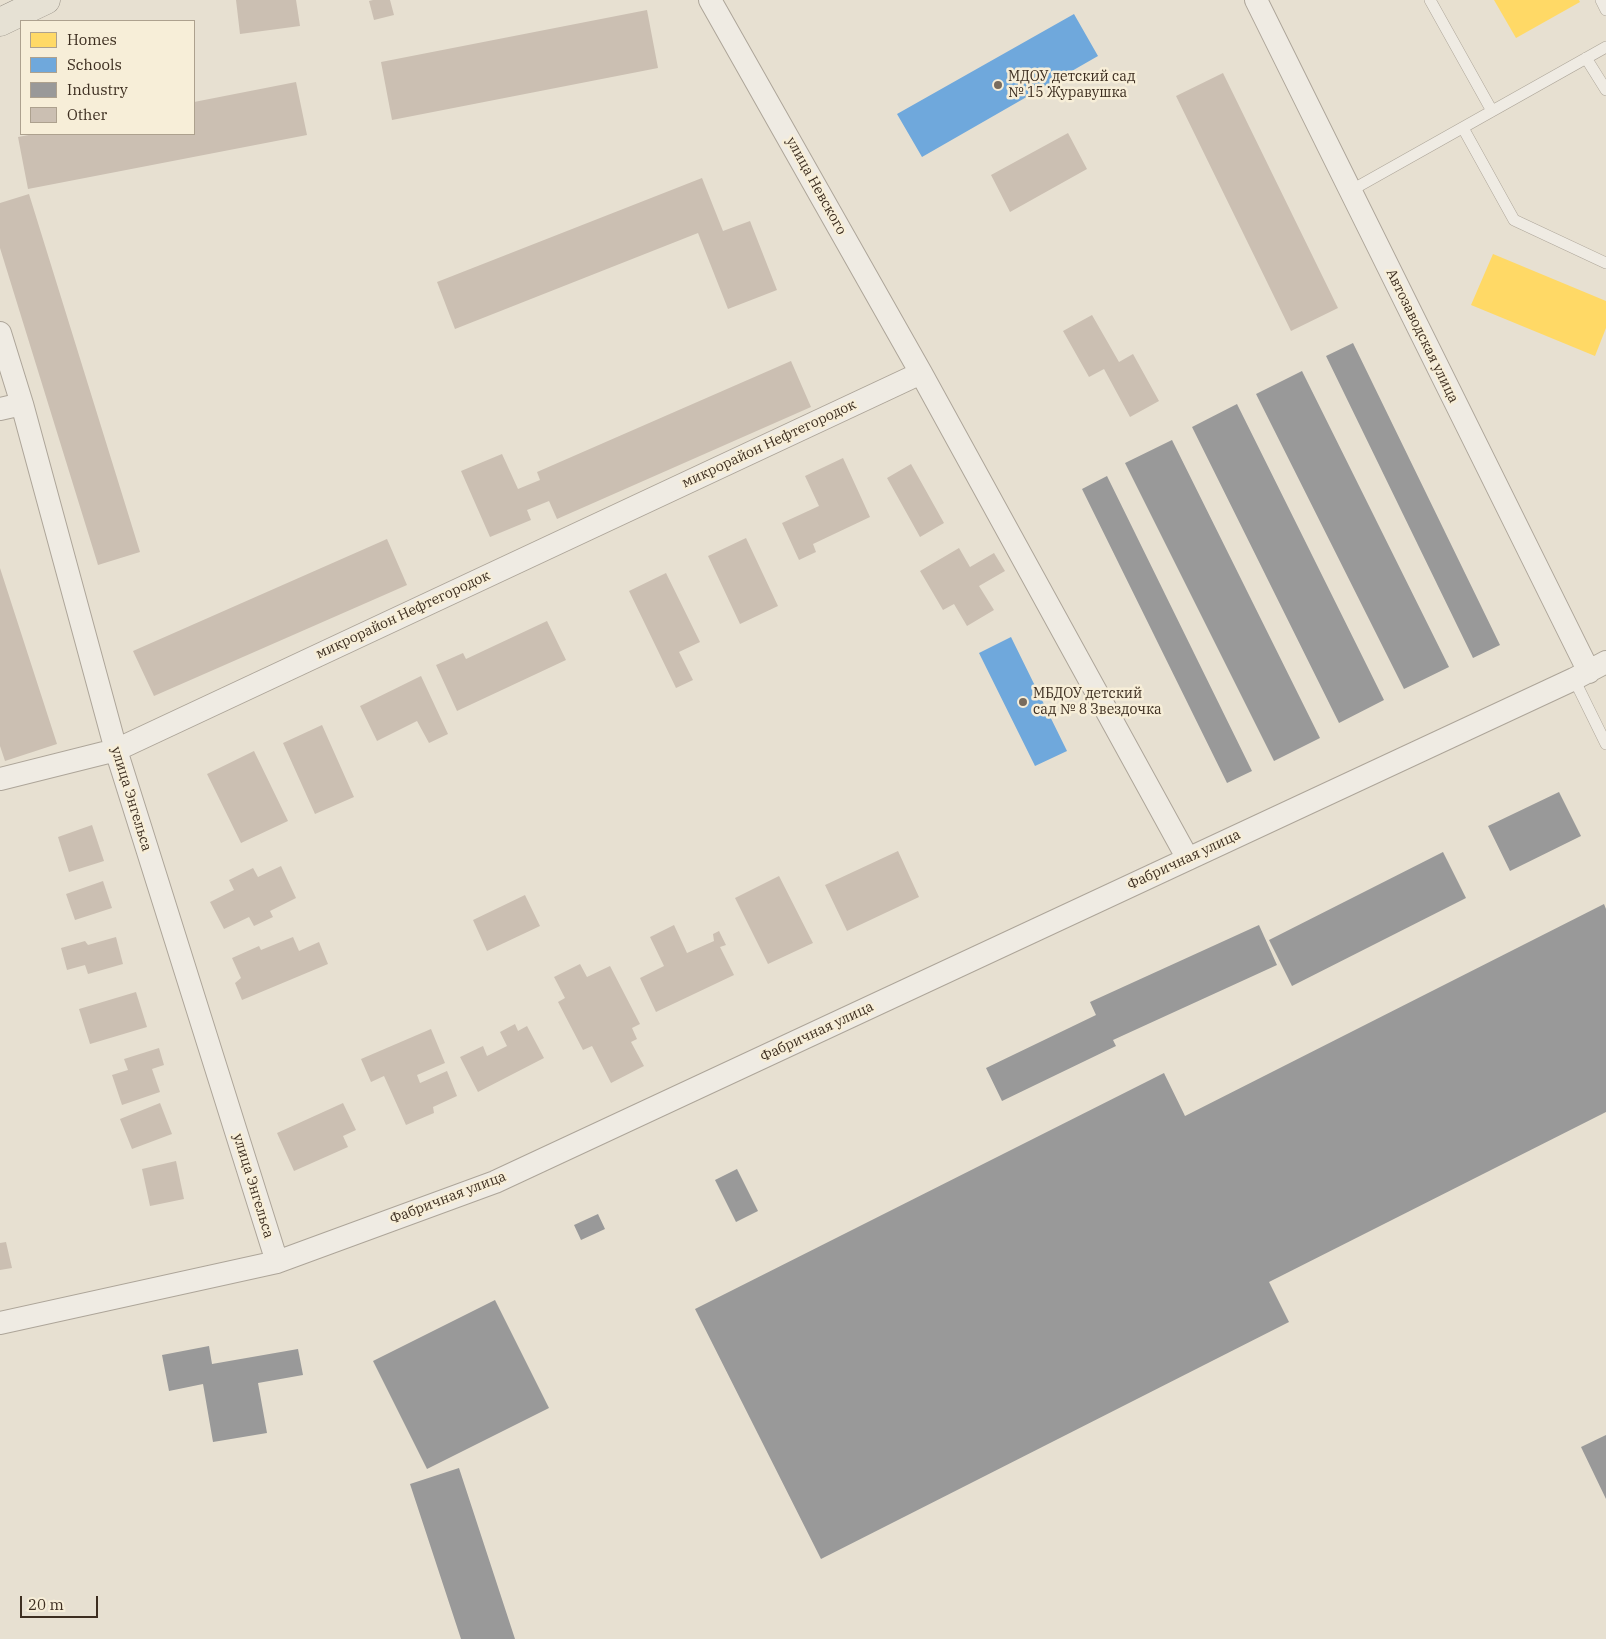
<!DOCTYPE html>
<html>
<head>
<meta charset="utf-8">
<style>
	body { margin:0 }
	#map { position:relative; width:1606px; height:1639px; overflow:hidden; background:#e7e0d1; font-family:"IBM Plex Serif",serif }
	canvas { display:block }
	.legend { position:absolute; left:20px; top:20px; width:175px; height:115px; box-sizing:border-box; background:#f7eed8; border:1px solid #ada18e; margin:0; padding:6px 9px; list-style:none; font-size:15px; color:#3d2e20 }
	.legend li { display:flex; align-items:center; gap:10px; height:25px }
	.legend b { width:25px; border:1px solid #ada18e }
	.scale { position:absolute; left:20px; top:1596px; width:78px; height:22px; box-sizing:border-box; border:2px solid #3d2e20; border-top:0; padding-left:6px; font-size:15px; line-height:18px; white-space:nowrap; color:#3d2e20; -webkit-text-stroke:4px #f7eed8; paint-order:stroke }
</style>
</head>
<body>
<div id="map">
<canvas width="1606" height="1639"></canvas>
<ul class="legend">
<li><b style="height:14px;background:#ffd966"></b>Homes</li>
<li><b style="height:14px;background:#6fa8dc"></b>Schools</li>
<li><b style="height:14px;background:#999"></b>Industry</li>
<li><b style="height:14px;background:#cbbfb2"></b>Other</li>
</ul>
<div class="scale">20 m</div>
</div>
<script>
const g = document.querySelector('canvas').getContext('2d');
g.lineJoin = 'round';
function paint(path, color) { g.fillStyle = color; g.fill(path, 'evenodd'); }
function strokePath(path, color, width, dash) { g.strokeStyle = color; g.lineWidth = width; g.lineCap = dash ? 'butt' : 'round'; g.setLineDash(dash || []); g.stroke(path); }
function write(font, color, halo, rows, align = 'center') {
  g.font = font + ' "IBM Plex Serif",serif'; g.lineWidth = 5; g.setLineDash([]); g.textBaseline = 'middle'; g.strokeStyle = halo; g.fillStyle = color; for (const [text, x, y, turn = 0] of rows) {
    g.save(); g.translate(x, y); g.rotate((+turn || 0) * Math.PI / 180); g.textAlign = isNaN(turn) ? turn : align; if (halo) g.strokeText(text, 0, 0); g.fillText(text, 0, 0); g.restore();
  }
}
paint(new Path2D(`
	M 1494,0 L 1579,0 L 1580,2 L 1516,38 Z
	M 1493,254 L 1606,301 L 1606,328 L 1595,356 L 1471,305 Z`), '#ffd966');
paint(new Path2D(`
	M 1074,14 L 1098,56 L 922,157 L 897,114 Z
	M 1011,637 L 1067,751 L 1035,766 L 979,653 Z`), '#6fa8dc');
paint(new Path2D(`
	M 1353,343 L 1500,645 L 1473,658 L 1326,356 Z
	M 1302,371 L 1449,667 L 1404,689 L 1256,394 Z
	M 1237,404 L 1384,700 L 1339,723 L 1192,427 Z
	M 1172,440 L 1320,738 L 1274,761 L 1125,463 Z
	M 1107,476 L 1252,771 L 1227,783 L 1082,489 Z
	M 1559,792 L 1581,836 L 1510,871 L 1488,826 Z
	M 1443,852 L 1466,898 L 1292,986 L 1269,940 Z
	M 1604,904 L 1606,909 L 1606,1112 L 1269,1282 L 1289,1322 L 821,1559 L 695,1309 L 1164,1073 L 1185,1116 Z
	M 1259,925 L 1277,965 L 1113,1040 L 1116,1046 L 1002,1101 L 986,1068 L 1096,1015 L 1090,1002 Z
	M 737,1169 L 758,1211 L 736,1222 L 715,1180 Z
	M 598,1214 L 605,1229 L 581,1240 L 574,1225 Z
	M 495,1300 L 549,1408 L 427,1469 L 373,1361 Z
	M 209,1346 L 212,1364 L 298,1349 L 303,1375 L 258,1383 L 267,1433 L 213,1442 L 203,1384 L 169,1391 L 162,1355 Z
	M 1606,1435 L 1606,1499 L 1581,1447 Z
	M 459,1468 L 515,1639 L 461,1639 L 410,1484 Z`), '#999');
paint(new Path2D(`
	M 236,0 L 296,0 L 300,26 L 240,34 Z
	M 373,0 L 390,0 L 394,15 L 374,20 L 369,1 Z
	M 647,10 L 658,68 L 392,120 L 381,62 Z
	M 1223,73 L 1338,308 L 1291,331 L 1176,96 Z
	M 296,82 L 307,135 L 28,189 L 18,137 L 34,134 L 194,134 L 194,102 Z
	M 1068,133 L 1087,169 L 1010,212 L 991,175 Z
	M 702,178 L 723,231 L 750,221 L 777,290 L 728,309 L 698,233 L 455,329 L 437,282 Z
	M 29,194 L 140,552 L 98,565 L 0,248 L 0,203 Z
	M 1092,315 L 1119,362 L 1133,354 L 1159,401 L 1130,417 L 1104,369 L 1089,377 L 1063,331 Z
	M 791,361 L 811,407 L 557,519 L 549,501 L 527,510 L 531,520 L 490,537 L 461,471 L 502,454 L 518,489 L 540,480 L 537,472 Z
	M 843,458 L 870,517 L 813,544 L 816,552 L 799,560 L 782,523 L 819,506 L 805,476 Z
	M 911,464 L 944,523 L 920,537 L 887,478 Z
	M 746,538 L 778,606 L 740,624 L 708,556 Z
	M 387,539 L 407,585 L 154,696 L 133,651 Z
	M 959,548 L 970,567 L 994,553 L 1005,571 L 979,586 L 994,610 L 967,626 L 954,604 L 943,610 L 920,571 Z
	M 0,568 L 57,744 L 5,761 L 0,746 Z
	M 666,573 L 700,642 L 679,652 L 693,680 L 676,688 L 629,591 Z
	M 547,621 L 566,660 L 457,711 L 436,665 L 463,653 L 466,659 Z
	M 421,676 L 448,734 L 429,743 L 417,721 L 377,741 L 360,706 Z
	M 322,725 L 354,797 L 315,814 L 283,743 Z
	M 254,751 L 288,821 L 241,843 L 207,774 Z
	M 92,825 L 104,861 L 69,872 L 58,837 Z
	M 898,851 L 919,897 L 847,931 L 825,885 Z
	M 281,866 L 296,898 L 270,911 L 273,917 L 254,926 L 249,917 L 224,929 L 210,902 L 234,890 L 229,880 L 253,868 L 258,877 Z
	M 779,876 L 813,943 L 768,964 L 735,898 Z
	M 103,881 L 112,908 L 75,920 L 66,894 Z
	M 525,895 L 540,926 L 487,951 L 473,920 Z
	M 674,925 L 687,953 L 714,941 L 713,934 L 719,931 L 726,945 L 720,947 L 734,975 L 656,1012 L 640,978 L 664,966 L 650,937 Z
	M 116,937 L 123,964 L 88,974 L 85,965 L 67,970 L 61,948 L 85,941 L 88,945 Z
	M 293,937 L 299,951 L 319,942 L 328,964 L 242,1000 L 235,983 L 241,978 L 232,958 L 259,946 L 261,950 Z
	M 580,964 L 587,977 L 610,966 L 640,1024 L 632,1028 L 637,1039 L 631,1042 L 644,1066 L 611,1083 L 592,1046 L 583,1050 L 558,1002 L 565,998 L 554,977 Z
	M 136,992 L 147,1027 L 90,1044 L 79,1009 Z
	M 515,1024 L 518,1031 L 527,1026 L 544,1058 L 478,1092 L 460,1057 L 483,1046 L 487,1056 L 507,1046 L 500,1032 Z
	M 431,1029 L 445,1063 L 417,1075 L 420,1083 L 447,1071 L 457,1096 L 433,1107 L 434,1113 L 406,1125 L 384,1076 L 371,1082 L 361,1059 Z
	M 159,1048 L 164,1065 L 152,1069 L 160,1092 L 122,1105 L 112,1075 L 128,1070 L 124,1059 Z
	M 160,1103 L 172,1134 L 132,1149 L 120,1119 Z
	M 343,1103 L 356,1130 L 343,1136 L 348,1147 L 294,1171 L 277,1133 Z
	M 176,1161 L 184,1199 L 150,1206 L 142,1169 Z
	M 6,1242 L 12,1268 L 0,1270 L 0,1243 Z`), '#cbbfb2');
const service = new Path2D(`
	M 1430,0 L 1492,111
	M 1601,0 L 1606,10
	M 1586,58 L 1606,90
	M 1463,128 L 1514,220 L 1606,263
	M 1350,191 L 1606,47
	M 1574,679 L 1606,744`);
const minor = new Path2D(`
	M 710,0 L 921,373 L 1188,859
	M 1256,0 L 1589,672
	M 0,333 L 22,404 L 116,750 L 277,1262
	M 0,409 L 22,404
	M 0,779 L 116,750 L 921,373
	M 0,1323 L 277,1262 L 495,1182 L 1574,679 L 1606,662`);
const primary = new Path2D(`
	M 0,22 L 46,0`);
strokePath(service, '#ada599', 12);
strokePath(minor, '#ada599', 24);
strokePath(primary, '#928b80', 29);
strokePath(service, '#efebe3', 11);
strokePath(minor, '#efebe3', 22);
strokePath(primary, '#e6e1d4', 28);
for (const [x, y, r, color] of [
	[998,85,5,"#786c5e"],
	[1023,702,5,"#786c5e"]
]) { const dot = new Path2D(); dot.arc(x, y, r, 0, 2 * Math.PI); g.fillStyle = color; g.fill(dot); strokePath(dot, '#f7eed8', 2); }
write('14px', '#3d2e20', '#f7eed8', [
	["МДОУ детский сад",1008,77],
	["№ 15 Журавушка",1008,93],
	["МБДОУ детский",1033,694],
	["сад № 8 Звездочка",1033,710]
], 'left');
write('14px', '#3d2e20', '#f7eed8', [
	["улица Невского",816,186,61],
	["Автозаводская улица",1422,336,64],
	["микрорайон Нефтегородок",769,444,-25],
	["микрорайон Нефтегородок",403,615,-25],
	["улица Энгельса",131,799,73],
	["Фабричная улица",1184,860,-25],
	["Фабричная улица",817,1032,-25],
	["улица Энгельса",253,1186,73],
	["Фабричная улица",448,1198,-21]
]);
</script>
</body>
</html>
